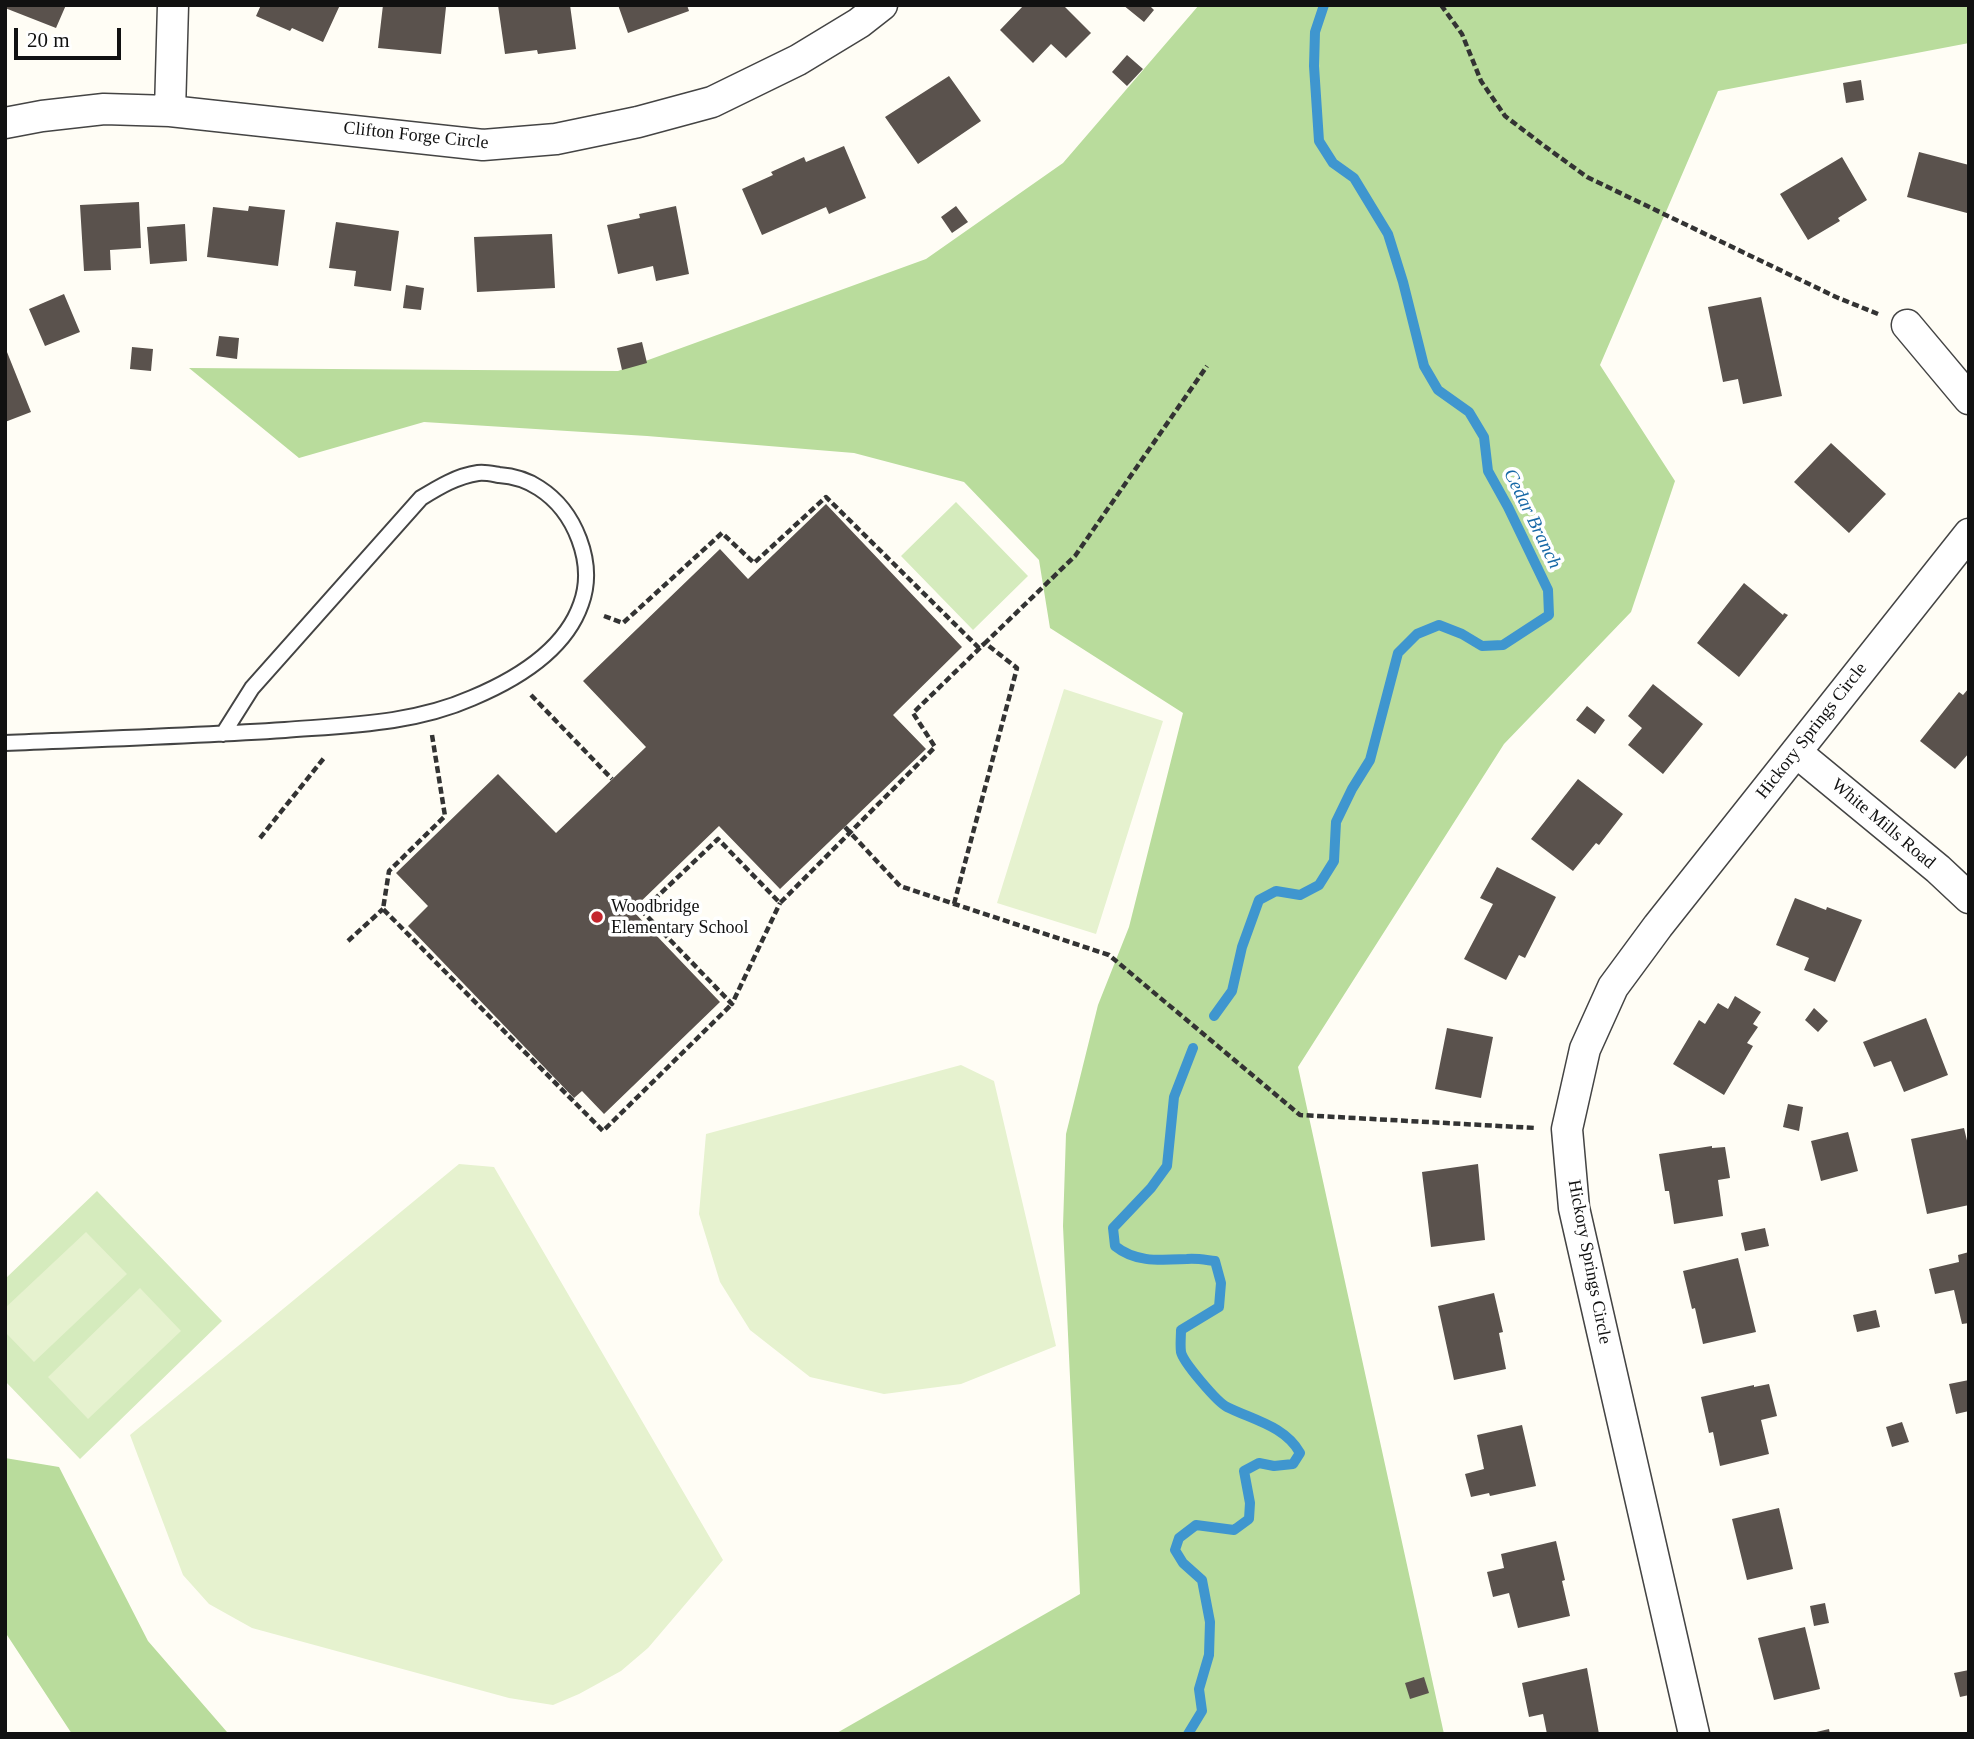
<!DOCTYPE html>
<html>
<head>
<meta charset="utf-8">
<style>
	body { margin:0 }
	#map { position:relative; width:1974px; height:1739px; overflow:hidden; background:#fffdf5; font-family:"Times New Roman",serif }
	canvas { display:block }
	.frame { position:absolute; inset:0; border:7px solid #111; pointer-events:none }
	.scale { position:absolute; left:14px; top:28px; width:107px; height:32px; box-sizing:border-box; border:4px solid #111; border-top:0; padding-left:9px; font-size:21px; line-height:24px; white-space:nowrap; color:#111; -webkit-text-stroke:5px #fff; paint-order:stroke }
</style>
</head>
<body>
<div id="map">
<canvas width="1974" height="1739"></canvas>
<div class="frame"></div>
<div class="scale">20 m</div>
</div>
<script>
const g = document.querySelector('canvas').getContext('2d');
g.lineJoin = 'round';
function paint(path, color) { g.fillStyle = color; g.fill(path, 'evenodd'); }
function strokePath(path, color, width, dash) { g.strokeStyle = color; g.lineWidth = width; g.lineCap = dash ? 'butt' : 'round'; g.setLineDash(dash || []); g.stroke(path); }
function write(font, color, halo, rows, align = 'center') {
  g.font = font + ' "Times New Roman",serif'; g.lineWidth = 7; g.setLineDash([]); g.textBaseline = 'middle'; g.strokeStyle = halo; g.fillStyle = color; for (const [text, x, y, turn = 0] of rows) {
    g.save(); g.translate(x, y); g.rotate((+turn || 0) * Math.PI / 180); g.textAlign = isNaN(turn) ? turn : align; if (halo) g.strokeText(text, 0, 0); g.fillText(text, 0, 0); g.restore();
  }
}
paint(new Path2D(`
	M 956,502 L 1028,576 L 973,630 L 901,556 Z
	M 97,1191 L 222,1321 L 80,1459 L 5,1381 L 5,1279 Z`), '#d5ebbd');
paint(new Path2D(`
	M 1199,5 L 1969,5 L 1969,43 L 1718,91 L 1600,365 L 1675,481 L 1631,612 L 1504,744 L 1298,1067 L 1444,1734 L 835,1734 L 1080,1594 L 1063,1226 L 1066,1134 L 1098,1005 L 1129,927 L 1183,713 L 1050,628 L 1039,560 L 964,482 L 854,453 L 647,436 L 424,422 L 299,458 L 189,368 L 618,371 L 926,259 L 1063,163 Z
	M 5,1458 L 59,1467 L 148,1641 L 227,1732 L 238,1734 L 72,1734 L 5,1632 Z`), '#b9dc9c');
paint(new Path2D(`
	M 1064,689 L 1163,721 L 1096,934 L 997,903 Z
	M 961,1065 L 994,1081 L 1056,1346 L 961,1384 L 884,1394 L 810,1377 L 750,1330 L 720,1282 L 699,1214 L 706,1134 Z
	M 459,1164 L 494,1167 L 723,1560 L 648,1648 L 621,1671 L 579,1694 L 553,1705 L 509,1698 L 252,1628 L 209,1604 L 183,1575 L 130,1435 Z
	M 86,1232 L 127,1274 L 34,1362 L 5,1332 L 5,1308 Z
	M 140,1288 L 181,1331 L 88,1419 L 48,1377 Z`), '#e6f2cf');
strokePath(new Path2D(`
	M 1214,1016 L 1232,991 L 1242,947 L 1259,900 L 1276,891 L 1300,895 L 1319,885 L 1334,861 L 1336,822 L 1352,789 L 1370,760 L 1398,653 L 1417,634 L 1439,625 L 1462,634 L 1482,646 L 1503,645 L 1549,615 L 1548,590 L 1508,507 L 1488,471 L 1484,437 L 1469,412 L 1438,390 L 1424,366 L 1403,282 L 1388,234 L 1354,178 L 1333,163 L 1319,141 L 1314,66 L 1315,32 L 1324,5
	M 1188,1734 L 1202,1711 L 1199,1689 L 1209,1655 L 1210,1622 L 1202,1580 L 1183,1563 L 1175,1550 L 1179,1538 L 1196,1525 L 1234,1530 L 1249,1519 L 1250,1503 L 1244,1471 L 1259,1463 L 1274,1466 L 1293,1464 L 1300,1453 C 1285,1426 1253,1420 1227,1407 C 1217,1402 1183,1362 1181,1352 C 1180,1345 1181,1337 1181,1330 L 1219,1307 L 1221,1283 L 1215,1261 C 1206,1260 1196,1258 1187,1259 C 1161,1260 1136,1263 1115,1246 L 1113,1228 L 1151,1188 L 1167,1166 L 1174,1097 L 1193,1048`), '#3f96cf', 10);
paint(new Path2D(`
	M 5,5 L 66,5 L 56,28 L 5,8 Z
	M 261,5 L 340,5 L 323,42 L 292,28 L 290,31 L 256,16 Z
	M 383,5 L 446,7 L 441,54 L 378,48 Z
	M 498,5 L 570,5 L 576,49 L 538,54 L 537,50 L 505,54 Z
	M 618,5 L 687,5 L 689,11 L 628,33 Z
	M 1024,5 L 1063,5 L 1091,33 L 1066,58 L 1051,44 L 1033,63 L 1000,30 Z
	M 1123,5 L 1149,5 L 1154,10 L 1144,22 Z
	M 1127,55 L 1143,69 L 1127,86 L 1112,72 Z
	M 949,76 L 981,121 L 918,164 L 885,117 Z
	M 1861,80 L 1864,100 L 1846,103 L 1843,83 Z
	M 844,146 L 866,198 L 829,214 L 826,207 L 762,235 L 742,189 L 773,175 L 771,172 L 804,157 L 806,162 Z
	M 1919,152 L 1969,165 L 1969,205 L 1967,213 L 1907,197 Z
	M 1842,157 L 1867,200 L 1838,218 L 1840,221 L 1808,240 L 1780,194 Z
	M 139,202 L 141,248 L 110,250 L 111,270 L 84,271 L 80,205 Z
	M 249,206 L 285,210 L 278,266 L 207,257 L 213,207 L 248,211 Z
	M 676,206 L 689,274 L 656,281 L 653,266 L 618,274 L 607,225 L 640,218 L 639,214 Z
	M 956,206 L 968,222 L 952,233 L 941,217 Z
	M 336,222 L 399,231 L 391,291 L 354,286 L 356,271 L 329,268 Z
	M 185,224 L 187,261 L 150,264 L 147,227 Z
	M 552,234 L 555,288 L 477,292 L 474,237 Z
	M 406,285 L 424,288 L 421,310 L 403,308 Z
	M 64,294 L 80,332 L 45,346 L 29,309 Z
	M 1761,297 L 1782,396 L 1743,404 L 1738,379 L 1723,382 L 1708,307 Z
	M 219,336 L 239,338 L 237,359 L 216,356 Z
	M 642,342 L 647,363 L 622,370 L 617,348 Z
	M 5,347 L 31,412 L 5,422 Z
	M 132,347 L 153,349 L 151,371 L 130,369 Z
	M 1831,443 L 1886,494 L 1849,533 L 1794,482 Z
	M 826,504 L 962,647 L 893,715 L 926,749 L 780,889 L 719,826 L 632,910 L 720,1002 L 604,1114 L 582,1091 L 574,1098 L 408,926 L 428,906 L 396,873 L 498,774 L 556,833 L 646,747 L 583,681 L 720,549 L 748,579 Z
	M 1744,583 L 1783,615 L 1784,613 L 1788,615 L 1739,677 L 1697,643 Z
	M 1653,684 L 1703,724 L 1663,774 L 1628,745 L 1642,728 L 1628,716 Z
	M 1969,688 L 1969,753 L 1955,769 L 1920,741 L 1959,692 L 1963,695 Z
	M 1587,706 L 1605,720 L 1595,734 L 1576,720 Z
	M 1578,779 L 1623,814 L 1599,845 L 1596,843 L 1573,871 L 1531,839 Z
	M 1497,867 L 1556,897 L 1525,958 L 1519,955 L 1506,980 L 1464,959 L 1493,904 L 1480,898 Z
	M 1795,898 L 1826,910 L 1827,907 L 1862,920 L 1835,982 L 1804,970 L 1809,958 L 1776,945 Z
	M 1735,996 L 1761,1012 L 1753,1024 L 1758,1027 L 1747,1043 L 1753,1046 L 1724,1095 L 1673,1064 L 1699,1020 L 1705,1024 L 1718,1003 L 1728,1009 Z
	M 1814,1008 L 1828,1021 L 1818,1032 L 1805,1020 Z
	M 1926,1018 L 1948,1075 L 1904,1092 L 1891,1061 L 1874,1067 L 1863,1042 Z
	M 1447,1028 L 1493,1037 L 1481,1098 L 1435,1089 Z
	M 1788,1104 L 1803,1107 L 1799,1131 L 1783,1127 Z
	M 1964,1128 L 1969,1149 L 1969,1205 L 1927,1214 L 1911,1139 Z
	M 1848,1132 L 1858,1171 L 1821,1181 L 1811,1141 Z
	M 1712,1146 L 1712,1148 L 1725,1147 L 1730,1178 L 1718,1180 L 1723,1216 L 1674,1224 L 1669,1191 L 1665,1191 L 1659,1154 Z
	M 1478,1164 L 1485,1240 L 1431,1247 L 1422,1172 Z
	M 1765,1228 L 1769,1246 L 1745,1251 L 1741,1233 Z
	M 1969,1252 L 1969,1323 L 1962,1324 L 1954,1290 L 1935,1294 L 1929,1269 L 1959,1262 L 1958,1255 Z
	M 1738,1258 L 1756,1332 L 1703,1344 L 1695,1308 L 1692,1309 L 1683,1271 Z
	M 1494,1293 L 1503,1332 L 1499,1333 L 1506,1369 L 1454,1380 L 1438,1306 Z
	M 1876,1310 L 1880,1327 L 1857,1332 L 1853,1315 Z
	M 1969,1380 L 1969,1411 L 1956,1414 L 1949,1384 Z
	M 1769,1384 L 1777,1416 L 1761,1420 L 1769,1454 L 1720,1466 L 1713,1432 L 1709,1433 L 1701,1397 L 1754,1385 L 1754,1387 Z
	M 1902,1422 L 1909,1442 L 1892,1447 L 1886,1427 Z
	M 1522,1425 L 1536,1486 L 1490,1496 L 1489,1493 L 1471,1497 L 1465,1474 L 1484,1469 L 1477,1435 Z
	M 1779,1508 L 1793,1569 L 1747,1580 L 1732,1519 Z
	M 1556,1541 L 1565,1580 L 1562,1581 L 1570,1616 L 1518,1628 L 1509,1593 L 1493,1597 L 1487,1572 L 1504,1568 L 1501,1554 Z
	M 1825,1603 L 1829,1623 L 1814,1626 L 1810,1606 Z
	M 1805,1627 L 1820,1689 L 1774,1700 L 1758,1638 Z
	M 1587,1668 L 1599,1734 L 1547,1734 L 1543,1714 L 1529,1717 L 1522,1683 Z
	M 1969,1670 L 1969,1695 L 1960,1697 L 1954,1673 Z
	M 1424,1677 L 1429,1693 L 1410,1699 L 1405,1683 Z
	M 1829,1729 L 1830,1734 L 1812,1734 L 1812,1733 Z`), '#5a524d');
const lane = new Path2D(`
	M 5,743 C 99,739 192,736 285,730 C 349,725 413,724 472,698 C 515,680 565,650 581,604 C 596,563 575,511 539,488 C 527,480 513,476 499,475 C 493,474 485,472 478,473 C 457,476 439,487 421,498 L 252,688 L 223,734`);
const street = new Path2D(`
	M 170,111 L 173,5
	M 5,123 L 42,116 L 104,109 L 170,111 L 483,145 L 556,139 L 638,122 L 712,102 L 798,60 L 859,23 L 882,5
	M 1907,325 L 1969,399
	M 1796,752 L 1938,869 L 1969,898
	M 1694,1734 L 1574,1208 L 1567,1129 L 1585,1049 L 1613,987 L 1658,926 L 1969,534`);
strokePath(lane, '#444', 18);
strokePath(street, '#444', 33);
strokePath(new Path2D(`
	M 1441,5 L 1462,34 L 1481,81 L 1505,116 L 1543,145 L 1587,177 L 1836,297 L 1878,314
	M 604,616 L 623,623 L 722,533 L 754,563 L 826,497 L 979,648 L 985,643 L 913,713 L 935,747 L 780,903 L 718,839 L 642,911 L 732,1004 L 780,903
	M 531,695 L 612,779
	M 432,735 L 445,816 L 389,871 L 383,909 L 603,1131 L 732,1004
	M 845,827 L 900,886 L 1109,955 L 1300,1115 L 1536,1128
	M 260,838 L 324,758
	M 954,904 L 1017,668 L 985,643 L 1075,556 L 1207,366
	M 348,941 L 383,909`), '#333', 4.5, [7, 3.5]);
strokePath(lane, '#fff', 14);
strokePath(street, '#fff', 30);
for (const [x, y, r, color] of [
	[597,917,7,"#c4262e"]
]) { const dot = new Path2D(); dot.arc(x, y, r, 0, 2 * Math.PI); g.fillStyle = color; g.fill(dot); strokePath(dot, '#fff', 2.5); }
write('18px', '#111', '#fff', [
	["Clifton Forge Circle",416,136,6],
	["Hickory Springs Circle",1812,731,-52],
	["White Mills Road",1883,824,40],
	["Hickory Springs Circle",1589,1262,79]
]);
write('18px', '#111', '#fff', [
	["Woodbridge",611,907],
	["Elementary School",611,928]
], 'left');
write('italic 19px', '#1768a6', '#fff', [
	["Cedar Branch",1532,519,64]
]);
</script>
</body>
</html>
